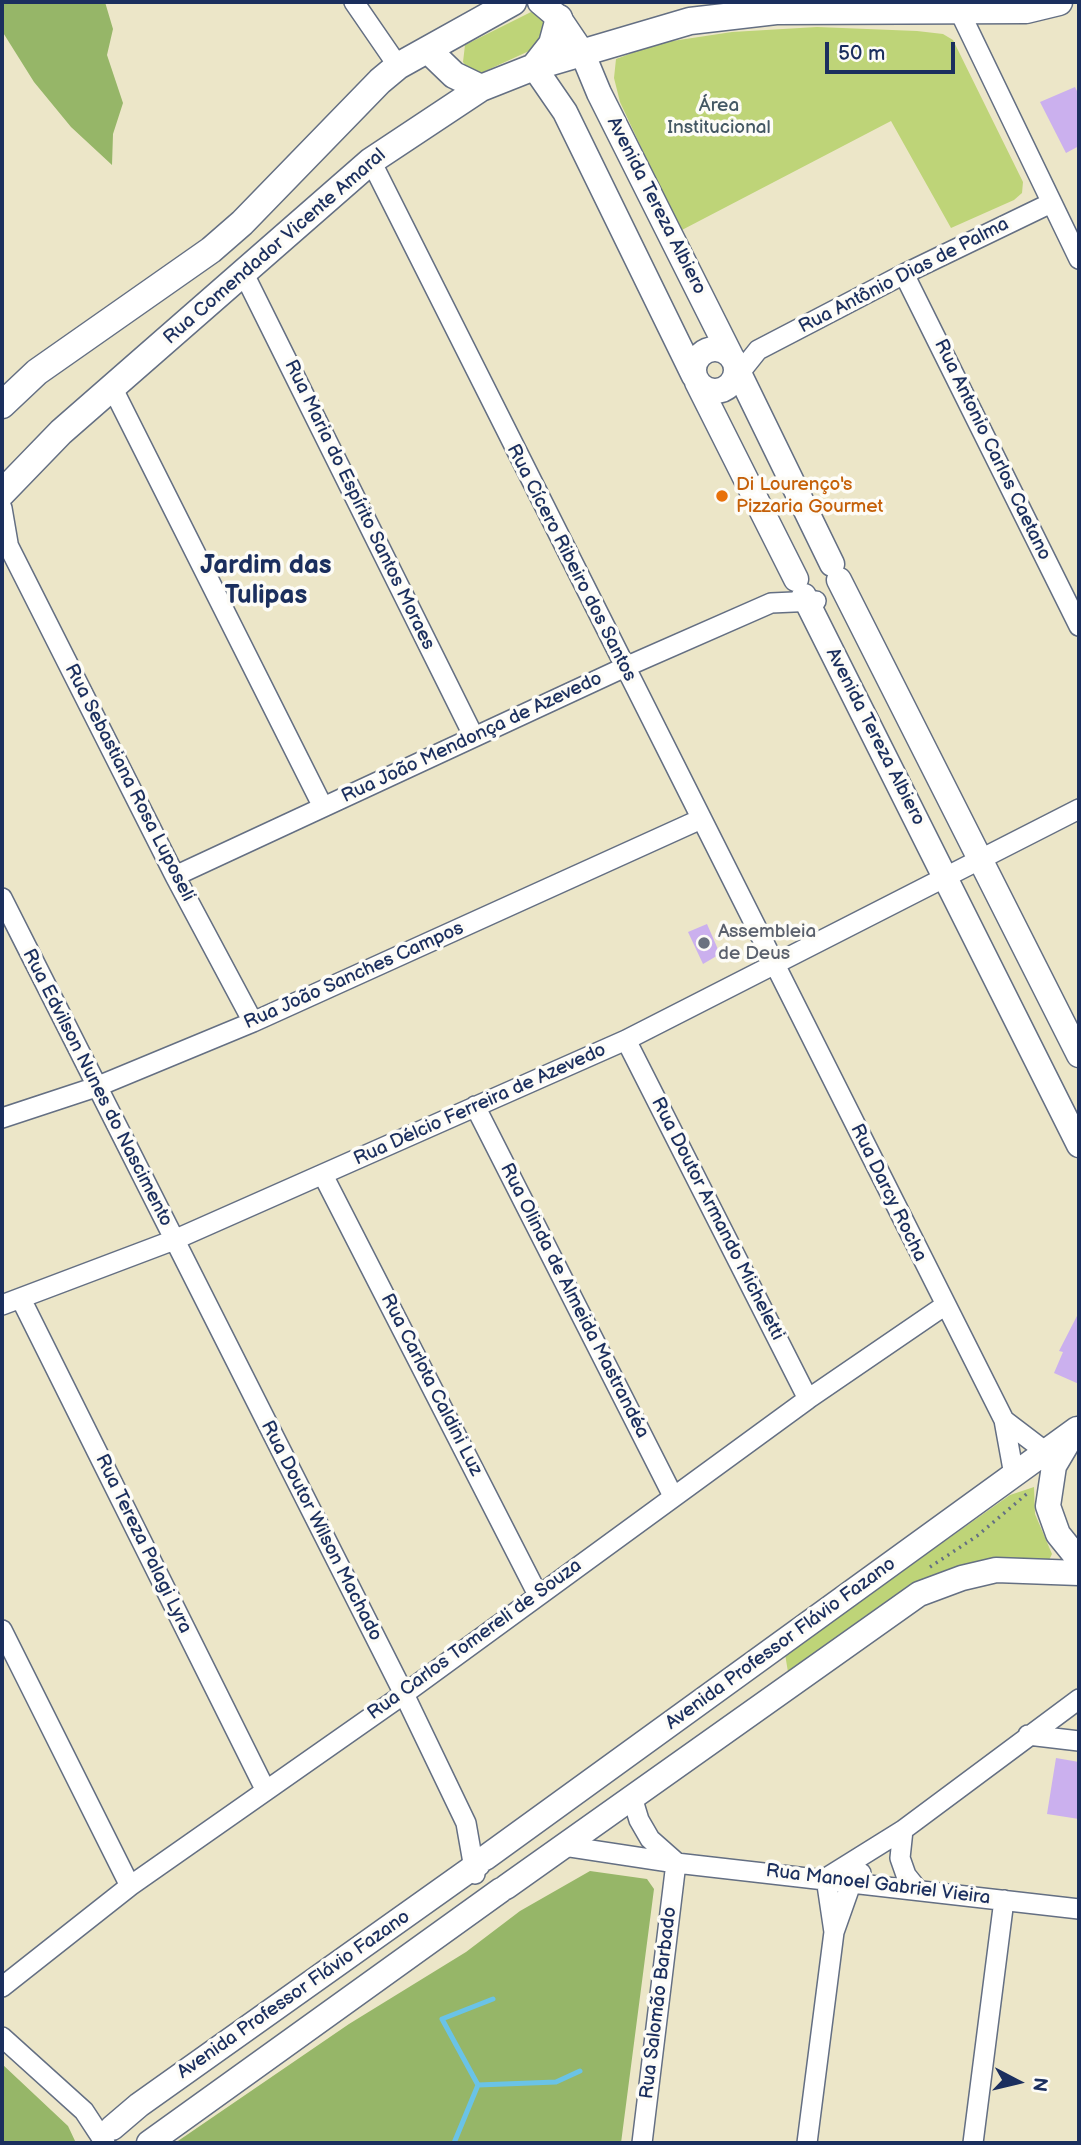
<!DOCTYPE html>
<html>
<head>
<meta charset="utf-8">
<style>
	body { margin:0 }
	#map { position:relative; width:1081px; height:2145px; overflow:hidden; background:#ece6c8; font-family:"Balsamiq Sans",sans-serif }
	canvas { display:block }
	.frame { position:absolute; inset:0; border:4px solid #1b2f5e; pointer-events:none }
	.north { position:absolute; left:983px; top:2047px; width:70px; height:70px; -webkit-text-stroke:5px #fdfcf7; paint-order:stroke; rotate:97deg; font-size:19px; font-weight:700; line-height:28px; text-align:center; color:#1b2f5e }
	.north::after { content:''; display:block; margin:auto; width:24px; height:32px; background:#1b2f5e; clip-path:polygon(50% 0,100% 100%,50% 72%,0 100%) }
	.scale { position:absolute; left:825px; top:42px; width:130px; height:32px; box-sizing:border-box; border:4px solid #1b2f5e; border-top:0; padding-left:9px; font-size:21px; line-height:24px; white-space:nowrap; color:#1b2f5e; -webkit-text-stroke:5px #fdfcf7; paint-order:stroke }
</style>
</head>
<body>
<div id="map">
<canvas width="1081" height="2145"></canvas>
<div class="frame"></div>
<div class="north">N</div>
<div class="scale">50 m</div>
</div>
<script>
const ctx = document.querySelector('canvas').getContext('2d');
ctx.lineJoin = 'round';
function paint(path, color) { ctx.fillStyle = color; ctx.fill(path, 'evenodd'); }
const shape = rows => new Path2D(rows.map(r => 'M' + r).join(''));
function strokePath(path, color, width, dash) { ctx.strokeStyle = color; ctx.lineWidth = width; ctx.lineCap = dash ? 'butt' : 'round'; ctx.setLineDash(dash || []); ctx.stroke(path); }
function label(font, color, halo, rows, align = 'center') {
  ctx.font = font + ' "Balsamiq Sans",sans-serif'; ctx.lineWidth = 7; ctx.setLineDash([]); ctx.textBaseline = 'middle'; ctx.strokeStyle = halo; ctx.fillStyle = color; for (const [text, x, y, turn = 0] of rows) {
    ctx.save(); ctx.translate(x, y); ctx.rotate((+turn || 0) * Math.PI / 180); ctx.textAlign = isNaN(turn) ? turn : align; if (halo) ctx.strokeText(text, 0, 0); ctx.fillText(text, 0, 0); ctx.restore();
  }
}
paint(shape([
	[531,12,547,19,540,46,481,73,469,70,463,62,465,45],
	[817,27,917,31,943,34,953,40,1023,182,1022,193,1014,200,951,228,891,121,680,231,620,102,614,78,616,59,659,43,732,32],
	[1034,1487,1035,1514,1052,1554,1049,1560,972,1564,914,1582,788,1672,785,1654,1010,1495]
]), '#bed478');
paint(shape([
	[2,2,105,2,113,29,107,55,123,103,113,134,112,165,71,127,34,82,2,31],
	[590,1871,647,1879,654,1889,621,2143,175,2143,349,2024,466,1952,520,1911],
	[2,2064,68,2126,76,2143,2,2143]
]), '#96b668');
strokePath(shape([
	[478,2085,442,2019,493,1999],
	[454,2143,478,2085,556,2082,580,2071]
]), '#6ac3e7', 5);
paint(shape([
	[1075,87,1079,95,1079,146,1066,153,1040,102],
	[707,924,720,954,703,964,688,932],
	[1079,1312,1079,1384,1054,1373,1063,1352,1059,1351],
	[1056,1758,1079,1762,1079,1819,1047,1814]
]), '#cbb0ee');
const minor = shape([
	[354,2,398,66],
	[955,2,1079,259],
	[371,161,1004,1420,1014,1475],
	[244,274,474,737],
	[904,274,1079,626],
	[734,380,758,350,904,274,1051,203],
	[112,387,323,807],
	[2,508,8,543],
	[2,533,175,876,253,1022],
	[175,876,623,668,771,603,816,601],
	[2,898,404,1694,466,1823,475,1874],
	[626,1040,808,1399],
	[475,1106,673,1496],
	[2,1118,96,1087,253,1022,701,819],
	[323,1175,538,1595],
	[21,1299,265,1789],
	[2,1305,174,1240,626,1040,1079,809],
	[1004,1420,1046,1452],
	[2,1630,130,1886],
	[1028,1735,1079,1741],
	[632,1797,639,1820,650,1839,676,1862],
	[903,1830,900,1858,906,1875,918,1890],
	[564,1846,676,1863,1079,1909],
	[834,1932,826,1878,903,1830,1079,1699],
	[2,1987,130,1886,404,1694,808,1399,944,1306],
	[2,2037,84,2111,105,2143],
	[642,2143,676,1863],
	[807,2143,834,1932,852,1881,861,1873],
	[973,2143,1004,1900]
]);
const tertiary = shape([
	[540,2,559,18,582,52,599,93,731,356],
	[534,67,565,112,694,376],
	'694 370a21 21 0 1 1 42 0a21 21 0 1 1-42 0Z',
	[736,367,832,564],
	[697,382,796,579],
	[839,580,1079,1055],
	[804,596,1079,1145],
	[1070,1439,1054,1466,1048,1506,1058,1534,1079,1560],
	[485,1858,1077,1429],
	[506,1887,919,1594,962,1578,996,1570,1079,1573],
	[112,2128,139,2105,478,1864],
	[149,2143,501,1890]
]);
const secondary = shape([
	[428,50,454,75,481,88],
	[534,67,552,44,559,18],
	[2,405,37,372,211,250,242,223,380,81,398,66,513,2],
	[2,493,61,432,371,161,481,88,534,67,690,21,776,11,1026,10,1059,2]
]);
strokePath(minor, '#646f83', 22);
strokePath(tertiary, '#646f83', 27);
strokePath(secondary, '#646f83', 29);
strokePath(shape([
	[930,1567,977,1536,1029,1492]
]), '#646f83', 3.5, [2, 5]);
strokePath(minor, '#fff', 19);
strokePath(tertiary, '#fff', 24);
strokePath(secondary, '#fff', 26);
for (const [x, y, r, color] of [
	[722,496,7,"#e8710a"],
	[704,943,7,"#6b7280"]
]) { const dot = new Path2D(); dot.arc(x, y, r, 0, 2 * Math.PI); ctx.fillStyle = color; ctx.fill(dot); strokePath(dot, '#fdfcf7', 2.5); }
label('19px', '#445864', '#fdfcf7', [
	["Área",719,106],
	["Institucional",719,128]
]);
label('19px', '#1b2f5e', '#fdfcf7', [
	["Avenida Tereza Albiero",656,206,63],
	["Rua Comendador Vicente Amaral",275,247,-41],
	["Rua Antônio Dias de Palma",904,276,-27],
	["Rua Antonio Carlos Caetano",992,450,64],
	["Rua Maria do Espírito Santos Moraes",359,505,64],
	["Rua Cícero Ribeiro dos Santos",571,563,63],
	["Avenida Tereza Albiero",875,737,63],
	["Rua João Mendonça de Azevedo",472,738,-25],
	["Rua Sebastiana Rosa Luposeli",129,783,63],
	["Rua João Sanches Campos",354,976,-24],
	["Rua Edvilson Nunes do Nascimento",97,1088,63],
	["Rua Délcio Ferreira de Azevedo",480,1105,-24],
	["Rua Darcy Rocha",888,1193,64],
	["Rua Doutor Armando Micheletti",717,1219,63],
	["Rua Olinda de Almeida Mastrandéa",574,1301,63],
	["Rua Carlota Caldini Luz",431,1385,63],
	["Rua Doutor Wilson Machado",321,1531,63],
	["Rua Tereza Palagi Lyra",143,1544,64],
	["Rua Carlos Tomereli de Souza",475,1640,-36],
	["Avenida Professor Flávio Fazano",781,1644,-36],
	["Rua Manoel Gabriel Vieira",878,1885,7],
	["Avenida Professor Flávio Fazano",294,1995,-35],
	["Rua Salomão Barbado",659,2003,-83]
]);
label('19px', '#c56008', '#fdfcf7', [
	["Di Lourenço's",736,485],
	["Pizzaria Gourmet",736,507]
], 'left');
label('19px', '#5b616d', '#fdfcf7', [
	["Assembleia",718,932],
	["de Deus",718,954]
], 'left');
label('bold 26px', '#1b2f5e', '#fdfcf7', [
	["Jardim das",266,566],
	["Tulipas",266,596]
]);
</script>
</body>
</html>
